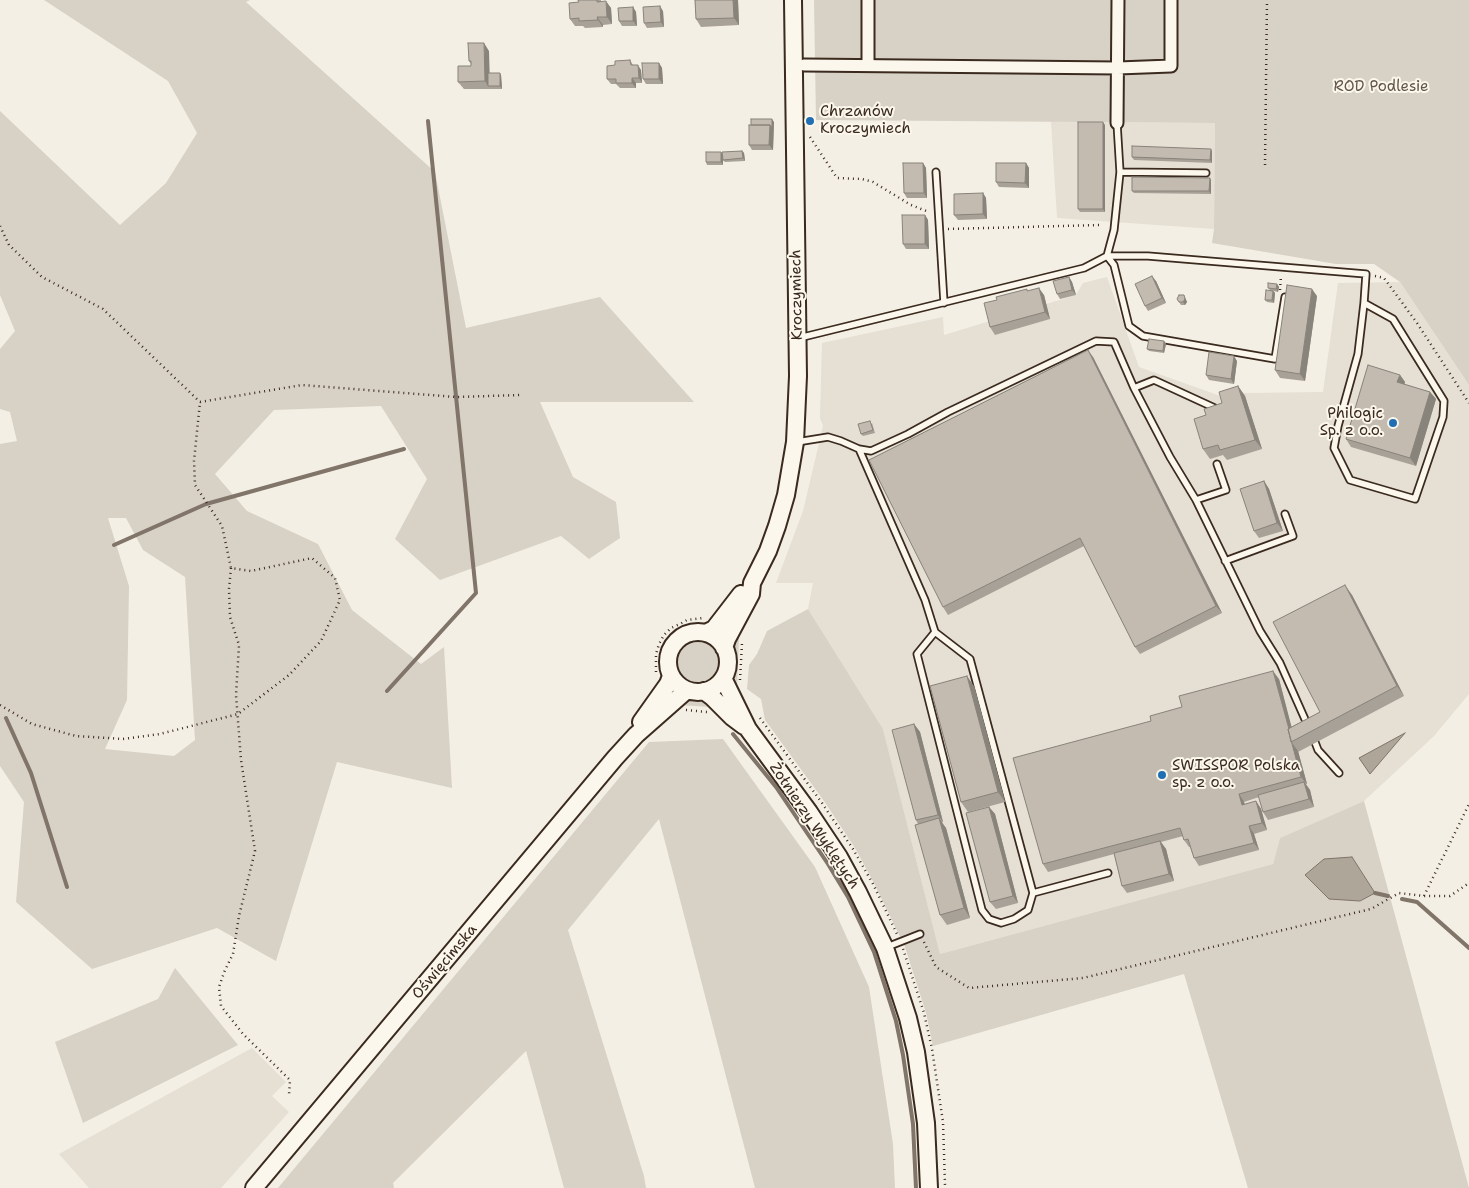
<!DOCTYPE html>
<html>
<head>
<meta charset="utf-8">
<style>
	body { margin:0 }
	canvas { display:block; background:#f3efe4 }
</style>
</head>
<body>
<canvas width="1469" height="1188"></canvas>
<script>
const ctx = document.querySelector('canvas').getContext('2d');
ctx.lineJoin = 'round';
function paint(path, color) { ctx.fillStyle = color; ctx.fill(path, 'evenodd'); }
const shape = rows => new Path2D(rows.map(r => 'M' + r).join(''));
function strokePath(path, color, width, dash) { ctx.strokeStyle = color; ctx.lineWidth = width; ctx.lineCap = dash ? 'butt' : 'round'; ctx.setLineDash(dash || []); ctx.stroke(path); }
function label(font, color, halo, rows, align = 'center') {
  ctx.font = font + ' "Shantell Sans",sans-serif'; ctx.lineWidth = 4; ctx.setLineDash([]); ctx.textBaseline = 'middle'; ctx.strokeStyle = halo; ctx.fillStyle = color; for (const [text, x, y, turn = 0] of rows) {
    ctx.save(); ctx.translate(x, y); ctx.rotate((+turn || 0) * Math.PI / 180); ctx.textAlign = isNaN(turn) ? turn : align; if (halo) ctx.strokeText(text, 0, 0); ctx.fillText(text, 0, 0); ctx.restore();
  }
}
paint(shape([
	[1051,122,1215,123,1214,229,1057,218],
	[1107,277,1139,367,1229,399,1244,393,1323,392,1338,283,1400,282,1469,385,1469,694,1434,736,1364,801,1280,838,1273,864,940,954,883,729,808,609,813,583,776,583,803,511,823,426,820,418,822,343,943,317,944,335,1076,295,1083,283],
	[252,1048,286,1082,272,1096,289,1112,221,1188,89,1188,59,1154]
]), '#e5dfd4');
paint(shape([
	[44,0,250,0,246,2,435,172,466,328,600,297,694,402,540,402,573,477,616,502,620,538,589,559,561,536,440,580,395,539,427,479,381,406,274,410,215,474,247,511,318,544,352,610,421,664,444,647,452,788,337,762,276,961,217,928,92,969,16,902,24,802,0,766,0,444,17,441,10,412,0,409,0,349,15,331,0,295,0,111,120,225,166,183,197,133,168,81],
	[108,518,126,518,143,550,185,577,195,740,174,756,105,749,127,700,129,586],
	[814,0,1469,0,1469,385,1400,282,1374,264,1336,264,1212,243,1214,229,1215,123,816,120],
	[808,609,883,729,940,954,1273,864,1280,838,1364,801,1469,1188,1248,1188,1184,974,933,1046,926,1013,905,947,874,883,855,848,824,801,765,720,761,699,747,689,749,665,757,654,767,631],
	[714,618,717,619,703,626,694,626,684,629,674,636,664,652,664,675,660,686,657,685,660,679,660,656,668,637,682,626,690,623,708,622],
	[737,632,739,637,737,689,730,678,733,665,732,649],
	'677 661a21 21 0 1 1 42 0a21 21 0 1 1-42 0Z',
	[688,696,699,696,712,707,678,705],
	[723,739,815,867,869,987,893,1144,895,1188,755,1188,659,819,568,930,644,1176,646,1188,564,1188,526,1051,393,1183,394,1188,278,1188,649,742],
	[175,968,238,1045,83,1123,55,1042,158,999]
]), '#d8d1c6');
const water = shape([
	[1405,733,1370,774,1359,758,1405,733],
	[1352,857,1375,893,1360,901,1329,899,1305,875,1324,859,1352,857]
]);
paint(water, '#afa69a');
strokePath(water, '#817468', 1);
strokePath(shape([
	[114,545,206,504,404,449],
	[387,691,476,593,428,121],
	[6,718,31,773,67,887],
	[733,734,776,787,828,864,848,897,874,952,896,1021,903,1055,913,1124,916,1188],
	[1375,893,1388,896],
	[1402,899,1417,902,1469,948]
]), '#817468', 4);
const lane = shape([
	[936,172,944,303],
	[1120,172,1206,173],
	[1107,256,1114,265,1129,326,1143,336,1275,359,1285,297],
	[1107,256,1114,230,1120,172,1117,123],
	[799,338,1084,268,1107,256,1148,256,1366,274,1364,303,1358,354,1338,426,1334,448,1350,480,1415,499,1443,417,1444,401,1393,319,1364,303],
	[1134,388,1154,380,1217,409],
	[797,442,828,437,841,441,859,449,871,451,908,434,948,412,1096,341,1114,342,1134,388,1170,457,1196,500,1260,631,1280,663,1308,726],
	[859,449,925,600,935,632,970,659,1033,893,1108,873],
	[1196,500,1226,490,1217,464],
	[1225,561,1293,536,1285,514],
	[935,632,917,654,982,910,989,919,1001,923,1014,919,1028,910,1033,893],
	[1313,737,1318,750,1339,773],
	[887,947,920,934]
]);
const street = shape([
	[868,0,868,65],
	[804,65,1118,68,1171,66,1171,0],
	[1117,123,1118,0]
]);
const secondary = shape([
	'668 662a30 30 0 1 1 60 0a30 30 0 1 1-60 0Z',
	[706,633,714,629,741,594],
	[724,648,727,639,751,594,752,583,768,551,777,526,786,495,795,442,798,376,793,0],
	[723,678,748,729,809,812,839,857,858,892,885,948,908,1018,916,1052,926,1123,929,1188],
	[704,691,712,697,732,717,744,726],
	[641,722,668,684,671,676],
	[254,1188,615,758,636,735,687,690]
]);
strokePath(lane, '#3b2a1e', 9);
strokePath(street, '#3b2a1e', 15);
strokePath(secondary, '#3b2a1e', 20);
strokePath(shape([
	[810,137,837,178,862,179,873,182,911,205,929,212],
	[1265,165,1267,0],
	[0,226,9,245,42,277,103,309,200,402],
	[948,229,1099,225],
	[1375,276,1384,278,1417,323,1469,403],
	[1280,290,1281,276],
	[200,402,302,385,456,397,521,395],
	[231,568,229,589,230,617,239,645,236,695,241,760,255,851,239,916,233,954,225,970,219,987,221,1006,243,1034,290,1080,289,1095],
	[656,672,656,654,659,644,664,635,671,628,680,624,687,620,703,618],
	[740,680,742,643],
	[0,705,32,724,76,736,123,739,160,734,238,714,289,675,321,641,340,600,335,578,312,558,251,571,231,568,222,526,195,485,194,461,200,402],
	[686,710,707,712],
	[760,718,822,803,853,849,873,884,897,934],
	[1424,896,1469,804],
	[924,942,936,967,969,988,1083,978,1371,909,1399,893,1424,896,1450,896,1469,883],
	[903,949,924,1013,932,1049,943,1122,945,1185]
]), '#3b2a1e', 2.5, [1, 4]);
strokePath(lane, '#fbf7ec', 5.5);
strokePath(street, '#fbf7ec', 11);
strokePath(secondary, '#fbf7ec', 16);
paint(shape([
	[578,0,601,0,601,1,611,8,612,24,603,25,603,27,585,28,583,26,575,26,570,19,579,2],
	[695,0,738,0,739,25,701,27,696,19],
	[633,7,636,12,637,26,622,26,619,21],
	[663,11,664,27,647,28,644,23],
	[489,51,489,73,501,75,502,89,464,89,458,82,471,66,471,64,469,61],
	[630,60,633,65,641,70,642,83,636,83,636,88,620,88,616,84,611,84,607,79,615,65],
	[659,63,662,68,663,84,646,84,643,79],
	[774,122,773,150,752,150,749,145],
	[1105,125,1105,212,1080,212,1078,209],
	[742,151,744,153,745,161,725,162,723,160,723,165,707,165,706,162,722,153],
	[1212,151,1212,163,1134,160,1132,157],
	[923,163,926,168,927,198,907,198,904,193],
	[1026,163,1029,168,1029,188,999,187,996,182],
	[1210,178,1211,181,1211,194,1134,193,1132,191],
	[983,193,986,198,987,219,958,220,954,215],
	[925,215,928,220,929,249,906,249,903,244],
	[1069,277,1072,282,1076,295,1060,299,1057,294],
	[1156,281,1166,303,1148,311,1145,306],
	[1277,284,1279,287,1278,292,1273,291,1275,293,1274,303,1267,302,1265,300,1270,290,1268,288],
	[1028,291,1044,295,1050,319,995,335,990,327,997,300],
	[1317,296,1305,381,1280,378,1275,370],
	[1185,298,1187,302,1185,305,1181,305,1177,299],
	[1164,341,1166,344,1164,353,1149,351,1147,349],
	[1093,357,1222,613,1140,654,1135,647,1084,546,948,615,943,607],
	[1237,361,1234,384,1209,380,1206,375],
	[1400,375,1405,382,1404,384,1430,392,1436,399,1416,466,1351,447,1346,439],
	[1238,386,1245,396,1262,449,1227,460,1223,455,1210,459,1203,449,1206,415,1222,403],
	[872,423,875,433,863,436,861,434],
	[1264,481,1269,489,1283,531,1259,538,1254,531],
	[1352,595,1404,696,1298,752,1298,751,1307,784,1306,784,1310,790,1314,807,1268,820,1263,812,1259,797,1244,802,1245,805,1256,801,1261,809,1267,830,1254,834,1259,850,1199,866,1194,858,1190,847,1189,847,1184,840,1183,836,1161,842,1166,849,1174,881,1127,893,1122,886,1114,854,1048,872,1043,864,1151,721,1279,679,1291,727,1320,712],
	[974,686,1005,802,968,812,961,802],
	[914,724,920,732,943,822,941,823,946,828,970,918,947,925,940,915,918,824,916,820],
	[989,807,995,814,1018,903,996,909,990,902]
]), '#a8a197');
paint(shape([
	[733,0,738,0,739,25,734,18],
	[606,1,611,8,612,24,607,17],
	[660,6,663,11,664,27,661,22],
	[633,7,636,12,637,26,633,21],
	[597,17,603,25,603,27,598,20],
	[484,43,489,51,490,86,488,86,485,81],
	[659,63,662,68,663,84,659,79],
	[638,65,641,70,642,83,639,78],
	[500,73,501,75,502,89,500,86],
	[632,78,636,83,636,88,632,83],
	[772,119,774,122,773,150,769,145,770,125],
	[1103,122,1105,125,1105,212,1103,209],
	[1211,149,1212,151,1212,163,1210,160],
	[742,151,744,153,745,161,743,158],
	[721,152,723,154,723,165,721,162],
	[923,163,926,168,927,198,924,193],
	[1026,163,1029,168,1029,188,1025,183],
	[1210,178,1211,181,1211,194,1209,191],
	[983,193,986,198,987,219,983,214],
	[925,215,928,220,929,249,925,244],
	[1152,276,1156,281,1166,303,1162,298],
	[1069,277,1072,282,1076,295,1072,290],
	[1277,284,1279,287,1278,292,1276,289],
	[1039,288,1044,295,1050,319,1045,312],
	[1312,289,1317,296,1305,381,1300,374],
	[1273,291,1275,293,1274,303,1272,300],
	[1184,295,1187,302,1185,305,1183,302],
	[1164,341,1166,344,1164,353,1163,351],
	[1088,350,1093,357,1222,613,1216,606],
	[1234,356,1237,361,1234,384,1231,379],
	[1400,375,1405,382,1403,390,1397,382],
	[1238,386,1245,396,1262,449,1255,440],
	[1430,392,1436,399,1416,466,1410,458],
	[1264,481,1269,489,1283,531,1277,523],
	[1345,585,1352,595,1404,696,1397,686],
	[1273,671,1279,679,1295,740,1292,741],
	[967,676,974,686,1005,802,998,792],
	[914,724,920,732,943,822,938,815],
	[1292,743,1298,751,1307,784,1301,777],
	[1304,782,1310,790,1314,807,1309,799],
	[1239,794,1244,802,1247,813,1242,805],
	[1256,801,1261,809,1267,830,1262,823],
	[989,807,995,814,1018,903,1013,896],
	[939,818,946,828,970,918,964,908],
	[1249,826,1254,834,1259,850,1254,843],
	[1160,841,1166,849,1174,881,1169,874]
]), '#88837b');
const building = shape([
	[578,0,597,0,597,2,606,1,607,17,597,17,598,20,579,21,579,18,570,19,569,3,579,2,578,0],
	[695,0,733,0,734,18,696,19,695,0],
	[660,6,661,22,644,23,643,7,660,6],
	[633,7,633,21,619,21,618,8,633,7],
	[468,43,484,43,485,81,458,82,458,66,471,66,471,61,469,61,468,43],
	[630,60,631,65,638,65,639,78,632,78,632,83,616,83,616,79,607,79,607,66,615,65,615,61,630,60],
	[642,63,659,63,659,79,643,79,642,63],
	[488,73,500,73,500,86,488,86,488,73],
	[751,119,772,119,772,127,770,125,751,125,751,119],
	[1078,122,1103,122,1103,209,1078,209,1078,122],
	[749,125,770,125,769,145,749,145,749,125],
	[1132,146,1211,149,1210,160,1132,157,1132,146],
	[742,151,743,158,723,160,722,152,742,151],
	[706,152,721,152,721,162,706,162,706,152],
	[903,163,923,163,924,193,904,193,903,163],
	[996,163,1026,163,1025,183,996,182,996,163],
	[1132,177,1210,178,1209,191,1132,191,1132,177],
	[983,193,983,214,954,215,954,194,983,193],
	[902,215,925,215,925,244,903,244,902,215],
	[1152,276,1162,298,1145,306,1135,284,1152,276],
	[1069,277,1072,290,1057,294,1053,281,1069,277],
	[1268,283,1277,284,1276,289,1268,288,1268,283],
	[1287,285,1312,289,1300,374,1275,370,1287,285],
	[1039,288,1045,312,990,327,984,303,997,300,996,297,1027,289,1027,291,1039,288],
	[1266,290,1273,291,1272,300,1265,300,1266,290],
	[1179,295,1184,295,1185,299,1183,302,1179,302,1177,299,1179,295],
	[1149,339,1164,341,1163,351,1147,349,1149,339],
	[1088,350,1216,606,1135,647,1080,538,943,607,869,460,1088,350],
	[1209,352,1234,356,1231,379,1206,375,1209,352],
	[1368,365,1400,375,1397,382,1430,392,1410,458,1346,439,1368,365],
	[1238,386,1255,440,1220,450,1218,445,1203,449,1194,419,1206,415,1204,409,1222,403,1219,392,1238,386],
	[870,421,873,430,861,434,858,424,870,421],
	[1264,481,1277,523,1254,531,1240,489,1264,481],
	[1345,585,1397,686,1291,742,1288,729,1320,712,1273,622,1345,585],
	[1273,671,1289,729,1288,729,1301,777,1239,794,1242,805,1256,801,1262,823,1249,826,1254,843,1194,858,1188,839,1184,840,1180,828,1043,864,1013,758,1151,721,1150,716,1182,707,1179,696,1273,671],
	[967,676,998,792,961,802,930,686,967,676],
	[914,724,938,815,916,820,892,730,914,724],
	[1304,782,1309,799,1263,812,1258,795,1304,782],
	[989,807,1013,896,990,902,966,813,989,807],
	[939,818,964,908,940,915,915,825,939,818],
	[1160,841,1169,874,1122,886,1114,853,1160,841]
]);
paint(building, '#c3bbb0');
strokePath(building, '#88837b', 1);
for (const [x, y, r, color] of [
	[810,121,5,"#1f6fb2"],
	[1393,423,5,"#1f6fb2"],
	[1162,775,5,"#1f6fb2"]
]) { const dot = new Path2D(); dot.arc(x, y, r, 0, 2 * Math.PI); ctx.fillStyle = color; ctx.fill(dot); strokePath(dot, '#fbf7ec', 2); }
label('15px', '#625448', '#fbf7ec', [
	["ROD Podlesie",1381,87]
]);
label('15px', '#3b2a1e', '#fbf7ec', [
	["Chrzanów",820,112],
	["Kroczymiech",820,129],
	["Philogic",1383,414,"right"],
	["Sp. z o.o.",1383,431,"right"],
	["SWISSPOR Polska",1172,766],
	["sp. z o.o.",1172,783]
], 'left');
label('15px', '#3b2a1e', '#fbf7ec', [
	["Kroczymiech",797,295,-91],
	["Żołnierzy Wyklętych",814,826,56],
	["Oświęcimska",445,962,-50]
]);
</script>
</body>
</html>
